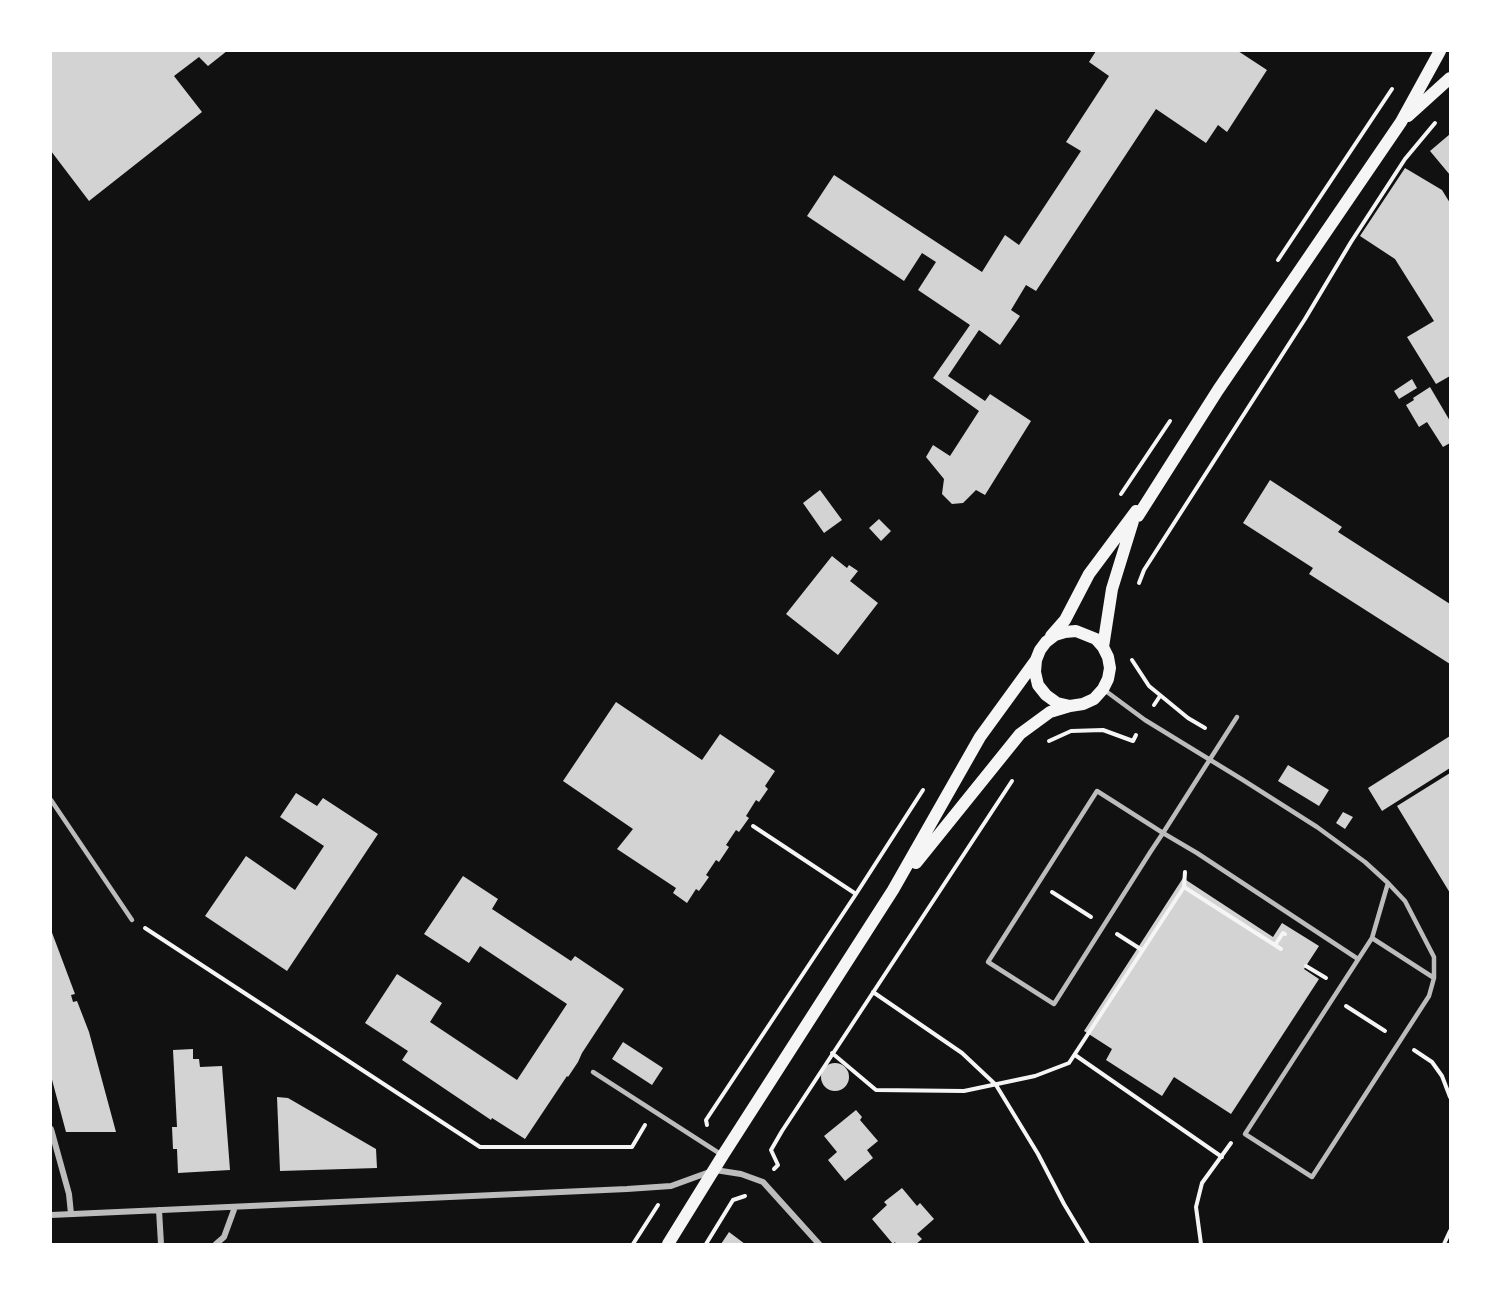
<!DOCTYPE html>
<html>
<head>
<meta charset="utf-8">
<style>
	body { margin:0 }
	#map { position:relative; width:1501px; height:1295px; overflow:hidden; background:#111; font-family:"Source Sans 3",sans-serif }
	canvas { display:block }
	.frame { position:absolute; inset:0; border:52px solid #fff; pointer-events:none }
</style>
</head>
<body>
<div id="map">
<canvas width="1501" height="1295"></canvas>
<div class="frame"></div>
</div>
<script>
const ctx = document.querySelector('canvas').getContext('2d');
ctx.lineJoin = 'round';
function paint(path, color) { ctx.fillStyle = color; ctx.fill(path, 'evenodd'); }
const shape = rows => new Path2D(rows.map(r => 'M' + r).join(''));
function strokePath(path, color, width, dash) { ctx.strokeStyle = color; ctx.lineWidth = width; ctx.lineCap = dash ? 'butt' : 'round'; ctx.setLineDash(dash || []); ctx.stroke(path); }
paint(shape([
	[51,51,227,51,208,66,199,57,174,76,202,112,89,201,51,151],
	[1096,51,1238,51,1267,70,1227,132,1218,125,1206,143,1156,109,1036,291,1026,285,1011,310,1020,316,1000,345,979,330,948,376,985,401,990,394,1031,421,985,495,976,490,963,503,952,504,942,494,944,479,926,457,933,445,950,456,979,411,933,378,970,325,918,290,936,262,922,253,904,281,807,216,834,175,982,272,1005,235,1019,245,1081,151,1066,142,1109,76,1089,62],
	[1450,134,1450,175,1430,151],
	[1405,168,1442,190,1450,203,1450,376,1436,384,1407,337,1434,321,1395,259,1360,236],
	[1412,379,1417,388,1399,399,1394,391],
	[1430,387,1450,421,1450,443,1443,447,1427,422,1419,427,1406,405,1414,400,1413,398],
	[1270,480,1342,527,1338,532,1450,604,1450,664,1309,574,1313,568,1243,523],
	[820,490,842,520,824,533,803,503],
	[879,519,891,531,881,541,869,528],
	[832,556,847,568,849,565,858,571,850,581,878,603,838,655,786,614],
	[616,702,702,760,720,734,775,771,765,786,768,789,759,802,756,800,746,816,749,818,739,832,736,830,726,845,729,847,719,862,716,860,706,875,709,877,699,891,696,889,687,903,673,893,676,888,617,849,633,829,563,781],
	[1450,736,1450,768,1382,811,1368,788],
	[1288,765,1329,790,1319,806,1278,781],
	[1450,773,1450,893,1397,806],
	[296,793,317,806,323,798,378,834,287,971,205,916,246,856,295,890,324,846,280,817],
	[1343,812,1353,817,1345,829,1336,823],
	[463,876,498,899,492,909,571,961,575,956,624,989,582,1053,578,1062,568,1077,567,1076,525,1139,492,1118,491,1120,402,1060,408,1051,365,1023,397,974,442,1003,430,1022,517,1080,567,1004,480,946,469,963,424,934],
	[1183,878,1273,937,1282,923,1319,946,1304,969,1319,979,1231,1114,1174,1077,1162,1096,1106,1060,1112,1049,1084,1031],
	[51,930,75,994,71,995,73,1002,77,1001,89,1032,116,1132,66,1132,51,1076],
	[623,1042,663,1068,652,1085,612,1059],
	[193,1049,193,1059,199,1059,200,1067,222,1066,230,1170,178,1173,177,1149,173,1149,172,1127,177,1127,173,1050],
	'821 1077a14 14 0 1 1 28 0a14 14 0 1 1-28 0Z',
	[277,1097,288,1098,376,1149,377,1168,280,1171],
	[856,1110,862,1117,860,1120,878,1141,867,1150,873,1158,845,1181,828,1160,837,1152,824,1136],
	[902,1188,917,1206,920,1203,934,1219,917,1234,922,1239,916,1244,896,1244,895,1242,893,1244,872,1219,887,1205,884,1202],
	[729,1232,745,1244,721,1244]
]), '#d3d3d3');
strokePath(shape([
	[1278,260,1392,89],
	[1121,494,1170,421],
	[1139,583,1144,570,1305,319,1351,242,1405,159,1435,123],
	[1132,660,1149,686,1188,718,1205,728],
	[1154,705,1160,696],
	[1049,741,1071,731,1103,730,1133,741,1136,735],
	[753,826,856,894],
	[1184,887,1281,949],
	[1052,892,1091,917],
	[145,928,480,1147,632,1147,645,1125],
	[1117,934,1142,950],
	[1275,945,1283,933,1285,934],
	[1306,966,1326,978],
	[873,992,962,1053,996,1085,1038,1154,1064,1204,1088,1244],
	[1346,1006,1385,1031],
	[1414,1050,1432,1062,1442,1076,1450,1097],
	[832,1053,876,1090,964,1091,1035,1076,1069,1063,1184,887,1185,872],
	[1075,1055,1222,1157],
	[707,1125,706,1120,856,894,923,790],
	[774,1169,778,1165,771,1150,782,1131,1012,781],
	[633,1244,658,1205],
	[706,1244,733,1200,745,1196],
	[1201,1244,1196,1207,1202,1183,1231,1143],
	[1444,1244,1450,1231]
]), '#f5f5f5', 4);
strokePath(shape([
	[1103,689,1145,720,1243,780,1317,827,1365,862,1388,883,1405,901,1434,957,1434,978,1429,996,1312,1177,1245,1134,1372,938,1388,883],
	[1237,717,1198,778,1163,833,1151,851,1054,1004,988,962,1097,791,1163,833,1197,853,1358,959],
	[51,800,132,920],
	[1372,938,1434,978],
	[593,1072,722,1155]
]), '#bcbcbc', 4.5);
strokePath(shape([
	[51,1129,69,1194,71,1214],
	[159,1210,161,1244],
	[51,1215,627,1189,671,1186,715,1170,741,1174,763,1182,819,1244],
	[216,1244,224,1237,235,1207]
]), '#bcbcbc', 6);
strokePath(shape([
	[1408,116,1450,78],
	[1136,511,1138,516,1218,390,1401,122,1440,51],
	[1051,636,1065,620,1089,574,1136,511],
	[1103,647,1112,589,1133,521],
	[916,863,1020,734,1050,712,1070,706,1083,704,1094,699,1103,689,1108,679,1110,668,1108,657,1103,647,1096,639,1076,631,1065,632,1055,635,1046,642,1040,650,1036,660,1035,672,1038,685,1046,695,1057,703,1070,706],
	[668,1244,723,1155,893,890,980,737,1036,660]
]), '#f5f5f5', 12);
</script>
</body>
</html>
